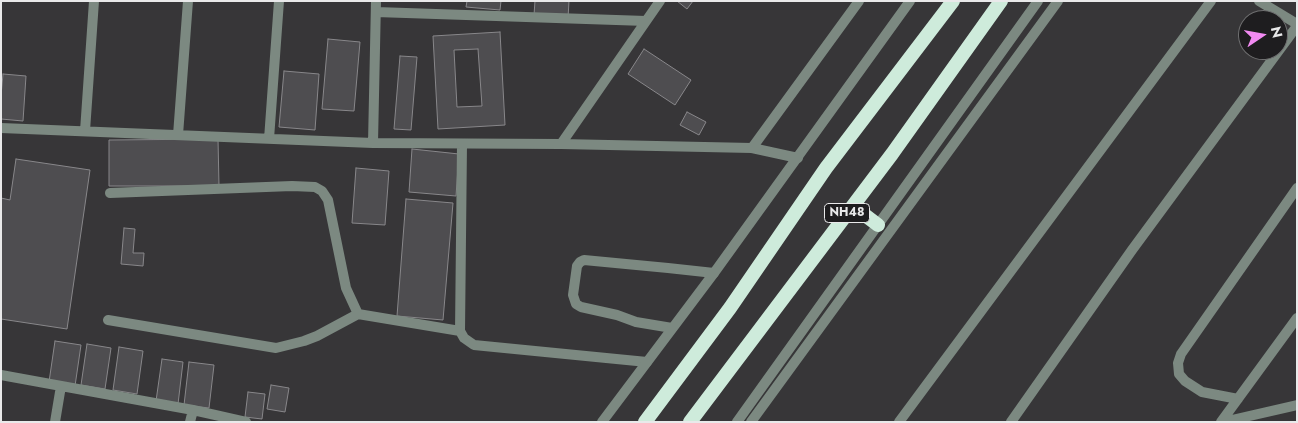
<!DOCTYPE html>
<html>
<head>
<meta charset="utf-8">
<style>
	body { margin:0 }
	#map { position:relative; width:1298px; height:423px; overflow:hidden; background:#373638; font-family:Jost,sans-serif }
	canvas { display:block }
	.frame { position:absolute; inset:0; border:2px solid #e9e9ea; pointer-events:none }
	.north { position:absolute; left:1238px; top:10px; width:50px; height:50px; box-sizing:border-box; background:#1e1d1f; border:1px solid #6f6f70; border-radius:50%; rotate:78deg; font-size:14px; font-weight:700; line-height:20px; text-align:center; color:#e9e9ea }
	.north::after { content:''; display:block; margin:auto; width:18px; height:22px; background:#f28af2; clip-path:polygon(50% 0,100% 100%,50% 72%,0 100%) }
</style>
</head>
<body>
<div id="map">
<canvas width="1298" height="423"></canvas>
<div class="frame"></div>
<div class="north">N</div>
</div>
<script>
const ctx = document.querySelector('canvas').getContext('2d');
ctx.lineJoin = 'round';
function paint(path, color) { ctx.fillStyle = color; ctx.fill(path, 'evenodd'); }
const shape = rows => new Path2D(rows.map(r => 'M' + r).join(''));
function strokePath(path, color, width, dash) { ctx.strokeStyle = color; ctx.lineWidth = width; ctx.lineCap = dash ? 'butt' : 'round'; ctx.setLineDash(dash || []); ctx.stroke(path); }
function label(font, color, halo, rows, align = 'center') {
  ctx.font = font + ' Jost,sans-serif'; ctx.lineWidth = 4; ctx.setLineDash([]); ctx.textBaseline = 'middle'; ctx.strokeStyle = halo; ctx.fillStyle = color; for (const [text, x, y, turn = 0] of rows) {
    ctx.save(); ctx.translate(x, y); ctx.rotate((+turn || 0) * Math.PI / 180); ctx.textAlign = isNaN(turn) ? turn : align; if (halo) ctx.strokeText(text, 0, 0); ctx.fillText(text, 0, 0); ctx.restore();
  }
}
const building = shape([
	[467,1,501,1,500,10,466,7,467,1],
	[535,1,569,1,568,18,534,15,535,1],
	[677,1,693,1,687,9,677,1],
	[500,32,505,125,438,129,433,36,500,32],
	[478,49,482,106,457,107,454,50,478,49],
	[328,39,360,42,354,111,322,109,328,39],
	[644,49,691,80,675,105,628,74,644,49],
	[400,56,417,57,411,130,394,129,400,56],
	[284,71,319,74,315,130,279,127,284,71],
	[3,74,26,76,23,121,1,119,1,96,3,74],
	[687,112,706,122,699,135,680,125,687,112],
	[218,139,219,186,109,186,109,140,218,139],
	[412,149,459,154,456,196,409,192,412,149],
	[16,159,90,170,67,329,1,319,1,198,10,200,16,159],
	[356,168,389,171,385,225,352,223,356,168],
	[406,199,453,203,443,320,397,316,406,199],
	[124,228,135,229,133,253,144,253,143,266,121,264,124,228],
	[55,341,81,345,75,386,49,382,55,341],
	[87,344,111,348,105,389,81,385,87,344],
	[119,347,143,351,137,394,113,390,119,347],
	[162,359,183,362,178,404,156,401,162,359],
	[189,362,214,365,209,408,184,405,189,362],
	[271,385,289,388,285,412,267,409,271,385],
	[248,392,265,394,262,419,245,417,248,392]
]);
paint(building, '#4e4d50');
strokePath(building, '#88878a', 1);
strokePath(shape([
	[672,328,636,322,617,315,581,307,576,304,573,295,577,266,580,262,584,260,668,268,714,273]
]), '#7c8981', 10);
strokePath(shape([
	[1259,1,1297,24],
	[376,12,646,21],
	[1,128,373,143,561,144,752,148,798,158],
	[85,131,94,1],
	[178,135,188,1],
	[269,139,279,1],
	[373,143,376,1],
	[462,144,460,331,464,338,474,345,647,362],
	[561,144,660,1],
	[752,148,859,1],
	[110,193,292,186,315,187,322,191,328,200,346,288,358,314,460,331],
	[108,320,276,348,304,341,317,336,358,314],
	[1,375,193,410,246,422],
	[1238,399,1202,392,1185,381,1179,374,1178,363,1181,354,1297,188],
	[55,422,61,386],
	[190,422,193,410],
	[751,422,1058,1],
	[899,422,1211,1],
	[1011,422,1132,250,1297,26],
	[1221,422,1297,318],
	[1223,422,1297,405]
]), '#7c8981', 10);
strokePath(shape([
	[602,422,714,273,910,1],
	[737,422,1038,1]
]), '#7c8981', 10);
strokePath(shape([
	[853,206,878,225],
	[645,422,730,308,826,168,953,1],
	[690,422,892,154,1001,1]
]), '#ceebdb', 14);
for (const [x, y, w] of [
	[847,213,45]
]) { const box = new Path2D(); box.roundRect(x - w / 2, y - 9.5, w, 19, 4); ctx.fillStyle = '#1e1d1f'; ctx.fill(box); strokePath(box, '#e9e9ea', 1); }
label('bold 12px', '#e9e9ea', null, [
	["NH48",847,213]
]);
</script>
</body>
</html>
